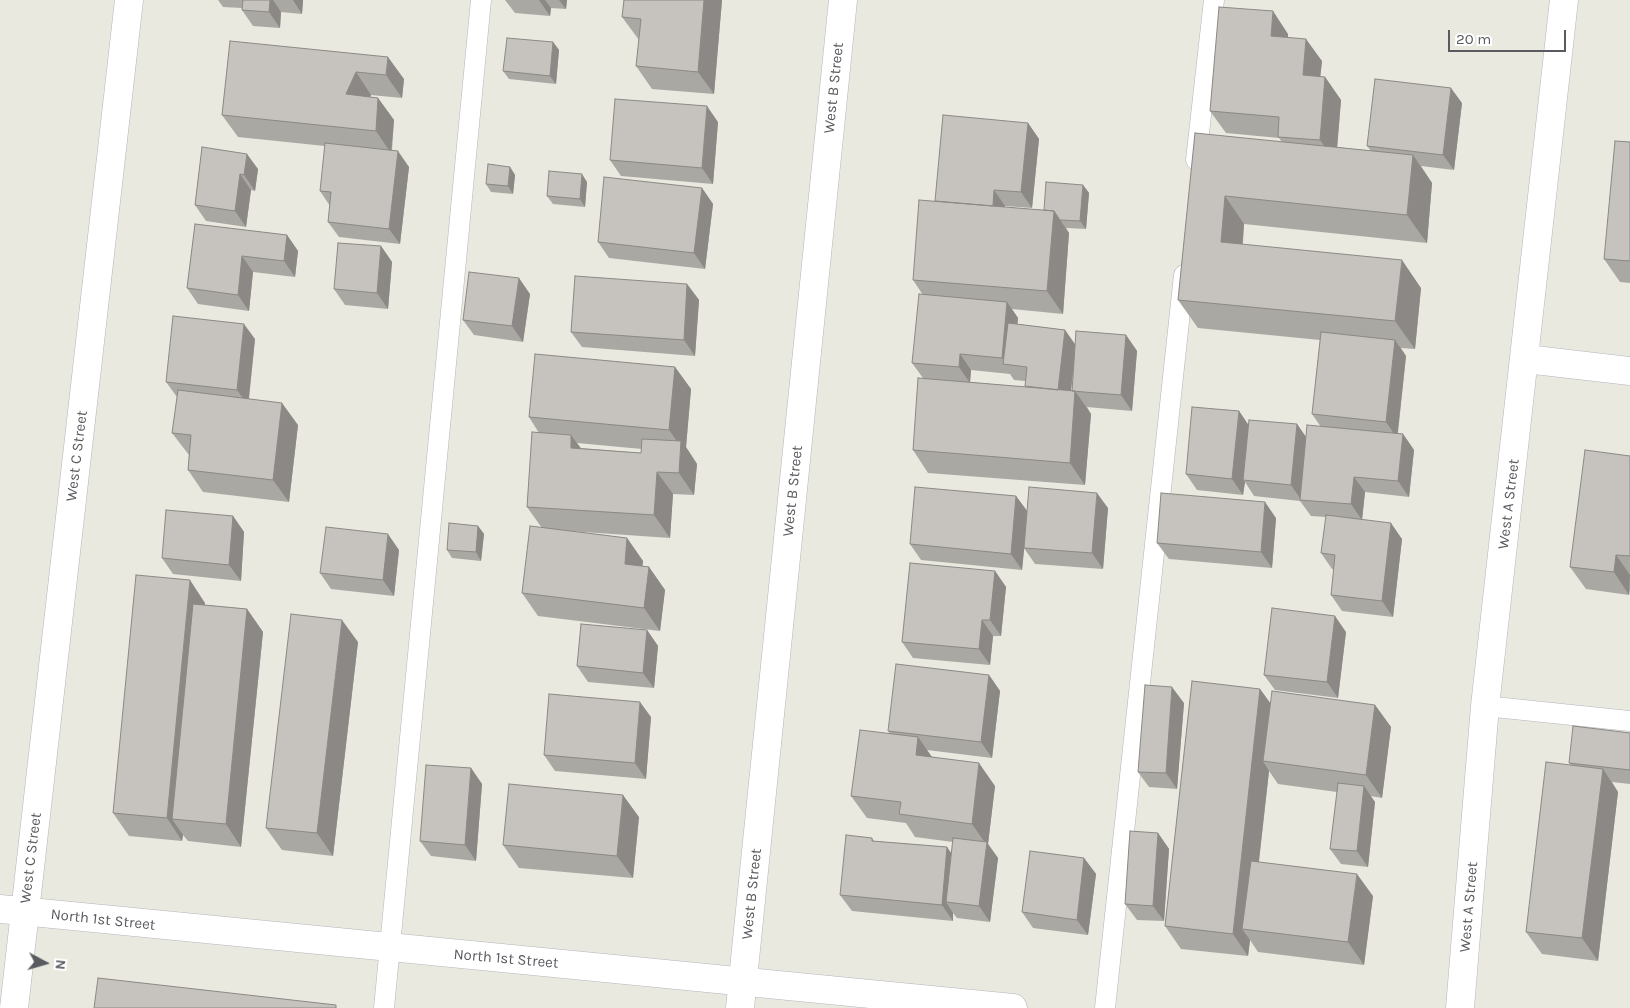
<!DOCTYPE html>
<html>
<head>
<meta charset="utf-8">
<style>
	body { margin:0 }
	#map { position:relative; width:1630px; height:1008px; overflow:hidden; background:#eae9e0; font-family:Karla,sans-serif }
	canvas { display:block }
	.north { position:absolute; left:20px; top:938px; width:50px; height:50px; -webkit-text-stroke:4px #fff; paint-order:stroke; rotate:96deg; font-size:14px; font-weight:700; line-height:20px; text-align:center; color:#595b60 }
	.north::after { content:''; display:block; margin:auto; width:18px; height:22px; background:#595b60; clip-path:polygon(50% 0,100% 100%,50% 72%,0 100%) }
	.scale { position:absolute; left:1448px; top:30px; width:118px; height:22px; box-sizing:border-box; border:2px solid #595b60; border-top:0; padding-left:6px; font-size:15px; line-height:18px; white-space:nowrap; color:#595b60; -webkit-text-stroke:4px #fff; paint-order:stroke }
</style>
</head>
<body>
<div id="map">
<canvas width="1630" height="1008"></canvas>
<div class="north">N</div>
<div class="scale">20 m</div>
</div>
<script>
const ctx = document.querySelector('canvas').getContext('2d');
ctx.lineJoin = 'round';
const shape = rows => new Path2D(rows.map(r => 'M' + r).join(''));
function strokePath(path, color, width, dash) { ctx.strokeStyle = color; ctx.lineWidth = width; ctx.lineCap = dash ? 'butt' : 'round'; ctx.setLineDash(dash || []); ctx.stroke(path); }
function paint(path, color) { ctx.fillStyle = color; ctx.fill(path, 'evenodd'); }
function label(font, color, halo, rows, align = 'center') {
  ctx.font = font + ' Karla,sans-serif'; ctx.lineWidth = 5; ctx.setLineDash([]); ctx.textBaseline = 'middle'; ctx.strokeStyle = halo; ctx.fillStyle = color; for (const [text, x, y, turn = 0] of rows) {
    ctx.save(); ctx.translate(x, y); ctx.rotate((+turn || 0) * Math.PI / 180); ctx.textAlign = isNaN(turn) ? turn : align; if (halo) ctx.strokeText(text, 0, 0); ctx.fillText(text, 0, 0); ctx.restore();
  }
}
const service = shape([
	[1196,160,1214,0],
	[1485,706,1630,721],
	[384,1008,481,0],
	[1105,1008,1184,275]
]);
const minor = shape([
	[1526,359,1630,371],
	[0,909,1013,1008],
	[14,1008,129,0],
	[740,1008,843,0],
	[1460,1008,1485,706,1564,0]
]);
strokePath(service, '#b3b5ba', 21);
strokePath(minor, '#b3b5ba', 29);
strokePath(service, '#fff', 20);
strokePath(minor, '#fff', 28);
paint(shape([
	[218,0,303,0,302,14,281,12,280,28,253,26,242,10,242,8,223,7],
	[505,0,567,0,566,9,551,8,550,16,515,13],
	[624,0,722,0,714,94,652,89,636,66,639,40,622,17],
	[1288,34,1288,37,1322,61,1320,77,1325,77,1341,100,1337,147,1371,151,1367,146,1462,103,1454,170,1421,166,1432,183,1427,243,1244,224,1243,244,1421,288,1415,349,1401,348,1406,356,1398,433,1403,434,1414,450,1409,497,1365,492,1362,519,1402,539,1393,617,1342,611,1331,595,1334,569,1332,569,1321,553,1326,517,1311,516,1300,501,1254,496,1245,482,1243,495,1197,490,1186,474,1239,411,1248,425,1297,424,1306,437,1321,427,1312,414,1320,340,1198,328,1178,300,1195,133,1282,142,1279,138,1226,133,1210,111],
	[230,41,404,79,402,98,371,95,370,97,378,98,394,120,392,151,409,167,400,244,339,237,328,222,330,206,320,191,325,146,238,137,222,115],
	[553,42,559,50,556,84,509,79,503,71],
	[718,122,713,184,621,176,610,160],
	[1028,123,1039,139,1032,208,1005,206,1005,207,1044,210,1083,185,1089,193,1086,229,1066,228,1069,233,1063,314,1012,309,1018,318,1017,324,1065,330,1075,344,1126,335,1137,351,1132,411,1087,407,1091,414,1085,485,928,473,913,450,923,378,912,363,923,295,913,280,935,201],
	[1074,367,1072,391,1071,391],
	[971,370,1010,374,1014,380,1025,381,1025,387,970,382],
	[1630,142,1630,283,1620,282,1604,259],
	[202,147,258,169,255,191,251,190,246,227,206,221,195,205],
	[510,167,515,175,513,194,491,192,486,184],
	[587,182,585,207,553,204,547,196],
	[702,188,713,204,705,269,609,258,598,242],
	[195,224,287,235,298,251,295,277,253,272,249,311,198,304,187,288],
	[381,246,392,262,388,309,345,305,334,289],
	[687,284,699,300,695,356,582,347,571,332],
	[530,294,523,342,474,335,463,320],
	[255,339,249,399,298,425,289,502,203,492,188,470,189,455,172,433,177,397,166,382],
	[675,367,691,389,686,447,697,464,694,495,673,494,670,538,569,531,627,538,643,561,642,566,649,567,665,590,660,631,538,616,522,593,542,528,527,507,539,433,529,417],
	[577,443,642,449,641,453,581,448],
	[1630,456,1630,590,1629,595,1586,589,1570,567],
	[1016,496,1027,512,1108,508,1103,569,1035,564,1024,548,1022,570,921,560,910,544],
	[233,516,244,532,241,581,173,574,162,558],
	[1276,518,1272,568,1169,559,1157,543],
	[478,526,484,534,481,561,452,558,447,550],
	[399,550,394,596,331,589,320,573],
	[995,571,1006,587,1001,636,993,636,990,665,913,658,902,642],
	[205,603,205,605,247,609,263,632,241,847,188,841,183,835,182,841,129,836,113,813],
	[647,630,658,646,654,688,588,682,577,666],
	[1346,632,1338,698,1275,690,1264,675],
	[358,642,333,856,282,850,266,828],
	[989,675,1000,691,992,758,927,750,932,757,995,786,988,844,998,858,990,922,957,918,953,913,953,921,852,911,840,895,872,838,874,841,947,847,951,854,953,842,915,837,906,823,867,818,851,796,890,734,888,731],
	[1260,689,1270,703,1375,705,1391,727,1382,798,1370,796,1375,802,1368,867,1341,864,1330,849,1337,792,1278,784,1269,771,1259,862,1373,896,1364,965,1258,952,1250,940,1248,956,1181,949,1165,926],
	[1184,703,1177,789,1149,787,1138,772],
	[651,717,646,779,555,771,544,755],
	[1630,733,1630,784,1612,782,1618,792,1598,961,1542,954,1526,932,1571,765,1569,763],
	[471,768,482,784,476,861,431,856,420,841],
	[639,817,633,878,519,868,503,845],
	[1158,833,1169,849,1164,921,1137,920,1125,904],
	[1084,858,1096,874,1088,935,1033,928,1022,912]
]), '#aaa8a3');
paint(shape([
	[270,0,273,0,281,12,280,28,269,12],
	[293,0,303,0,302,14],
	[539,0,545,0,551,8,550,16],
	[559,0,567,0,566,9],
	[704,0,722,0,714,94,698,72],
	[1273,11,1288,34,1287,58,1271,36],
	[1306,39,1322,61,1318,98,1303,75],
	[553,42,559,50,556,84,550,76],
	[388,57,404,79,402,98,386,75],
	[356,72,371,95,362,117,346,94],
	[1325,77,1341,100,1336,162,1320,140],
	[1451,88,1462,103,1454,170,1443,155],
	[378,98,394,120,391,153,376,131],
	[707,106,718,122,713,184,702,168],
	[1028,123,1039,139,1032,208,1021,192],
	[398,151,409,167,400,244,389,229],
	[247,154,258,169,255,191,244,175],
	[1413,155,1432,183,1427,243,1407,215],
	[510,167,515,175,513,194,508,186],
	[240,174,251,190,246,227,235,211],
	[582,174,587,182,585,207,580,199],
	[1083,185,1089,193,1086,229,1080,221],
	[702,188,713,204,705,269,694,253],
	[994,190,1005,206,1004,221,993,206],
	[1225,196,1244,224,1240,270,1221,242],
	[1054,211,1069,233,1063,314,1047,291],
	[287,235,298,251,295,277,284,261],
	[381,246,392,262,388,309,377,293],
	[242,256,253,272,249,311,238,295],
	[1402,260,1421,288,1415,349,1395,321],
	[519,278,530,294,523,342,512,326],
	[687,284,699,300,695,356,684,340],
	[1007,302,1018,318,1014,365,1006,364,1002,358],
	[244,324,255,339,248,405,237,390],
	[1065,330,1076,346,1069,406,1058,390],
	[1126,335,1137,351,1132,411,1121,395],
	[1395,340,1406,356,1397,438,1386,422],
	[960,354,971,370,970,383,959,367],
	[675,367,691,389,686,447,697,464,694,495,679,473,681,447,669,430],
	[1075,391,1091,414,1085,485,1070,463],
	[282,403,298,425,289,502,273,480],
	[1239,411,1250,427,1243,480,1245,482,1243,495,1232,479],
	[1297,424,1308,440,1302,501,1291,485],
	[1403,434,1414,450,1409,497,1398,481],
	[571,435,587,457,571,448],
	[657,472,673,494,670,538,654,515],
	[1354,477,1365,492,1362,520,1351,504],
	[1097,493,1108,508,1103,569,1092,553],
	[1016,496,1028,512,1022,570,1011,554],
	[1265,502,1276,518,1272,568,1261,552],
	[233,516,244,532,241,581,229,565],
	[1391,523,1402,539,1393,617,1382,601],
	[478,526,484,534,481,561,476,552],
	[388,534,399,550,394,596,383,580],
	[627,538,643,561,640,587,625,564],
	[1616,555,1630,575,1629,595,1614,572],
	[649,567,665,590,660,631,644,608],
	[995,571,1006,587,1001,636,990,620],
	[190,580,205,603,184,820,172,819,183,835,182,841,167,818],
	[247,609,263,632,241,847,226,824],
	[1335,616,1346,632,1338,698,1327,682],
	[342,620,358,642,333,856,317,833],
	[982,620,993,636,990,665,979,649],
	[647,630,658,646,654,688,643,673],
	[989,675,1000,691,992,758,981,742],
	[1172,687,1184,703,1177,789,1166,773],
	[1260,689,1276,711,1263,761,1269,771,1251,930,1242,929,1250,940,1248,956,1233,934],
	[640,702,651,717,646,779,635,763],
	[1375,705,1391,727,1382,798,1366,775],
	[918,737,934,760,916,755],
	[979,763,995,786,988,844,998,858,990,922,979,906,986,844,972,824],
	[471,768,482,784,476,861,465,845],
	[1603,769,1618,792,1598,961,1582,938],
	[1364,786,1375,802,1368,867,1357,851],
	[623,795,639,817,633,878,617,856],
	[1158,833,1169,849,1164,921,1153,906],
	[947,847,958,863,946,902,953,913,953,921,942,905],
	[1084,858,1096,874,1088,935,1077,920],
	[1357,874,1373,896,1364,965,1348,942]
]), '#8b8885');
const building = shape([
	[243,0,270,0,269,12,242,10,243,0],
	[624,0,704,0,698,72,636,66,641,19,622,17,624,0],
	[1219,7,1273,11,1271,36,1306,39,1303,75,1325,77,1320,140,1278,137,1279,117,1210,111,1219,7],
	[507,38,553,42,550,76,503,71,507,38],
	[230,41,388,57,386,75,356,72,346,94,378,98,376,131,222,115,230,41],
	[1375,79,1451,88,1443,155,1367,146,1375,79],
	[615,99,707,106,702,168,610,160,615,99],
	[943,115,1028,123,1021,192,994,190,993,206,935,201,943,115],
	[1195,133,1413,155,1407,215,1225,196,1221,242,1402,260,1395,321,1178,300,1195,133],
	[1615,141,1630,142,1630,261,1604,259,1615,141],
	[325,143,398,151,389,229,328,222,331,192,320,191,325,143],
	[202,147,247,154,244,175,240,174,235,211,195,205,202,147],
	[488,164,510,167,508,186,486,184,488,164],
	[549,171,582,174,580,199,547,196,549,171],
	[604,177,702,188,694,253,598,242,604,177],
	[1046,182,1083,185,1080,221,1060,220,1054,211,1044,210,1046,182],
	[919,200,1054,211,1047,291,913,280,919,200],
	[195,224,287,235,284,261,242,256,238,295,187,288,195,224],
	[338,243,381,246,377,293,334,289,338,243],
	[469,272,519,278,512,326,463,320,469,272],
	[575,276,687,284,684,340,571,332,575,276],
	[919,294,1007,302,1002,358,960,354,959,367,912,363,919,294],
	[173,316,244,324,237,390,166,382,173,316],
	[1008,323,1065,330,1058,390,1025,386,1027,367,1003,364,1008,323],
	[1076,331,1126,335,1121,395,1072,391,1076,331],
	[1321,332,1395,340,1386,422,1312,414,1321,332],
	[535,354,675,367,669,430,529,417,535,354],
	[918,378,1075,391,1070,463,913,450,918,378],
	[178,390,282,403,273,480,188,470,191,435,172,433,178,390],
	[1192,407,1239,411,1232,479,1186,474,1192,407],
	[1249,420,1297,424,1291,485,1243,480,1249,420],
	[1307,425,1403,434,1398,481,1354,477,1351,504,1300,500,1307,425],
	[532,432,571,435,571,448,641,453,642,439,681,441,679,473,657,472,654,515,527,507,532,432],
	[1585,450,1630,456,1630,556,1616,555,1614,572,1570,567,1585,450],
	[915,487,1016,496,1011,554,910,544,915,487],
	[1029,487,1097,493,1092,553,1024,548,1029,487],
	[1161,493,1265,502,1261,552,1157,543,1161,493],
	[166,510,233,516,229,565,162,558,166,510],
	[1326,515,1391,523,1382,601,1331,595,1335,555,1321,553,1326,515],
	[449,523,478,526,476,552,447,550,449,523],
	[530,526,627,538,625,564,649,567,644,608,522,593,530,526],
	[326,527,388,534,383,580,320,573,326,527],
	[910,563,995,571,990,620,982,620,979,649,902,642,910,563],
	[136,575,190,580,167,818,113,813,136,575],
	[193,604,247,609,226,824,172,819,193,604],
	[1272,608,1335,616,1327,682,1264,675,1272,608],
	[291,614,342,620,317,833,266,828,291,614],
	[581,624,647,630,643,673,577,666,581,624],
	[896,664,989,675,981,742,888,731,896,664],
	[1192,681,1260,689,1233,934,1165,926,1192,681],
	[1145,685,1172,687,1166,773,1138,772,1145,685],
	[1272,691,1375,705,1366,775,1263,761,1272,691],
	[549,694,640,702,635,763,544,755,549,694],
	[1573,726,1630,733,1630,770,1569,763,1573,726],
	[860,730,918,737,916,755,979,763,972,824,899,814,901,802,851,796,860,730],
	[1546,762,1603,769,1582,938,1526,932,1546,762],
	[426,765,471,768,465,845,420,841,426,765],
	[1338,783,1364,786,1357,851,1330,849,1338,783],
	[509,784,623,795,617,856,503,845,509,784],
	[1130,831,1158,833,1153,906,1125,904,1130,831],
	[846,835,872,838,872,841,947,847,942,905,840,895,846,835],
	[953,838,987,842,979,906,946,902,953,838],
	[1030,851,1084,858,1077,920,1022,912,1030,851],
	[1251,861,1357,874,1348,942,1242,929,1251,861],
	[98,978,336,1005,336,1008,94,1008,98,978]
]);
paint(building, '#c6c3be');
strokePath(building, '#8b8885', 1);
label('15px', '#595b60', '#fff', [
	["West B Street",834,88,-84],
	["West C Street",77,456,-83],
	["West B Street",793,491,-84],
	["West A Street",1509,504,-83],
	["West C Street",31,858,-83],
	["West B Street",752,894,-84],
	["West A Street",1469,907,-85],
	["North 1st Street",103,920,6],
	["North 1st Street",506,959,5]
]);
</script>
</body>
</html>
